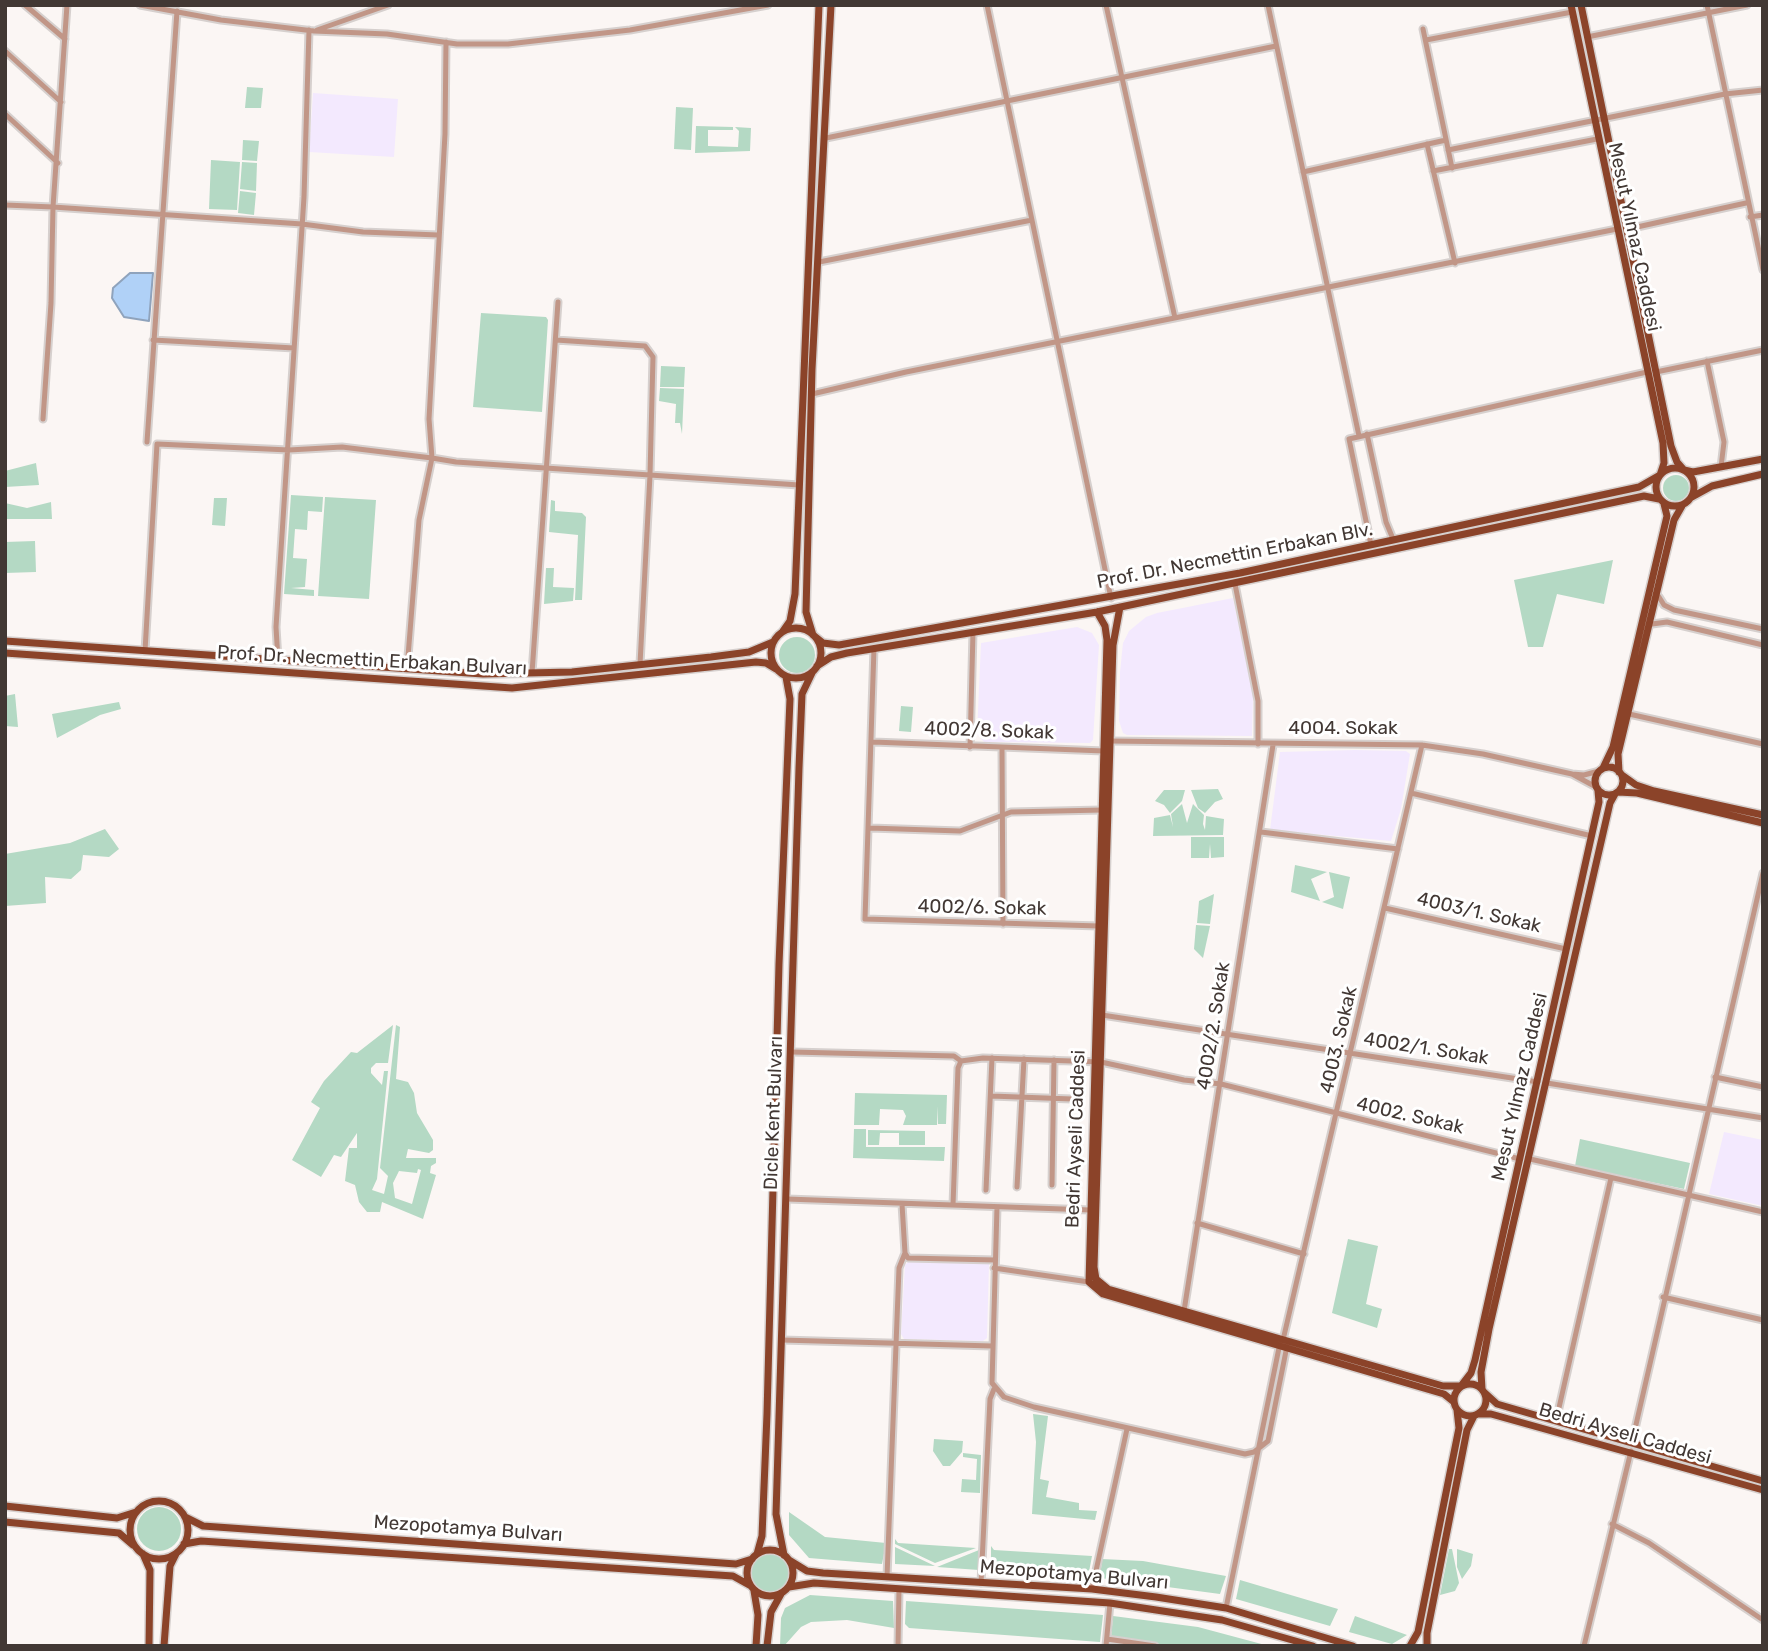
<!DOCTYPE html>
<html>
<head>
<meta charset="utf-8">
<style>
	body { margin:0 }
	#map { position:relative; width:1768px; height:1651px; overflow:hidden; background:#fbf6f4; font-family:Rubik,sans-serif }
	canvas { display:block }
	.frame { position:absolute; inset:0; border:7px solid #423834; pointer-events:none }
</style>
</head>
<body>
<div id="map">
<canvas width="1768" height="1651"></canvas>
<div class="frame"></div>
</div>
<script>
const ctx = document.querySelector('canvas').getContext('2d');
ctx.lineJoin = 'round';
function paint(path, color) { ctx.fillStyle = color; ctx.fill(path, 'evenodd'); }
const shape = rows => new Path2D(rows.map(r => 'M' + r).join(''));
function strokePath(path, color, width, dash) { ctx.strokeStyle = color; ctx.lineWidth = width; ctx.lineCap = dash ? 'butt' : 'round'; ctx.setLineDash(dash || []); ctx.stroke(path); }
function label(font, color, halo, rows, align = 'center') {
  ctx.font = font + ' Rubik,sans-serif'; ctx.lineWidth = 6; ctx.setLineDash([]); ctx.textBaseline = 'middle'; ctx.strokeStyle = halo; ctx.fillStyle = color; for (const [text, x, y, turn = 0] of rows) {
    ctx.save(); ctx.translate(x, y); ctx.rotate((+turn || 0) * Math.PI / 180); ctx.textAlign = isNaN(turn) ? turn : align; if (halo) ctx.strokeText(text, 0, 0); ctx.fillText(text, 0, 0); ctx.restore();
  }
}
paint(shape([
	[313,93,398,99,394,157,309,152],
	[1233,598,1253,695,1252,736,1127,735,1123,733,1119,721,1120,672,1123,643,1129,631,1146,617,1157,613],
	[1077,627,1092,633,1099,645,1093,740,1090,743,984,742,977,734,981,643],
	[1355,750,1406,751,1410,754,1401,809,1391,841,1270,830,1280,752],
	[1724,1132,1763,1140,1763,1206,1709,1194],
	[909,1261,989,1264,987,1338,983,1341,904,1339,901,1334,905,1265]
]), '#f3e9fe');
paint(shape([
	[247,87,263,88,261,108,245,108],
	[676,107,693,108,691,150,674,149],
	[696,126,733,127,733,130,708,130,708,146,738,147,739,131,735,127,751,128,750,151,695,153],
	[243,140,259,141,257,161,242,160],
	[211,160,240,162,237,210,209,209],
	[242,162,257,163,256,191,240,189],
	[240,191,256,193,254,215,238,213],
	[481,313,546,317,548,320,542,412,473,407],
	[661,366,685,367,684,387,660,387],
	[660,388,684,389,682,434,680,423,675,423,676,404,659,401],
	[36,463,39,485,5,487,5,471],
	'1663 488a13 13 0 1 1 26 0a13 13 0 1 1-26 0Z',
	[291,495,323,497,322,512,308,511,307,530,295,529,293,558,307,559,305,587,291,588,314,590,314,596,284,594],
	[325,497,376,500,369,599,318,596],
	[214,498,227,498,225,526,212,525],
	[551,500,555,501,555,511,582,513,586,517,582,600,575,600,578,535,549,532],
	[51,502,52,519,5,519,5,503,27,508],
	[35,541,36,572,5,573,5,542],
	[1613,560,1604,604,1557,594,1543,647,1528,647,1514,580],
	[546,568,554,568,553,587,574,588,573,601,544,604],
	'779 655a18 18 0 1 1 36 0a18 18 0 1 1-36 0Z',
	[15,694,18,727,5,726,5,696],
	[119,702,121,709,100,715,57,738,52,714],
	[901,706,913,707,911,732,899,731],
	[1218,789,1223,799,1215,802,1205,813,1198,808,1191,790],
	[1164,790,1185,790,1182,801,1170,813,1164,805,1155,801],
	[1182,804,1187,823,1193,804,1204,815,1203,824,1205,830,1206,816,1224,819,1223,835,1153,836,1154,818,1170,815,1173,827,1171,814],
	[105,829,119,849,109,857,83,855,81,870,71,879,45,877,46,903,5,906,5,854,70,843],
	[1191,837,1224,837,1224,857,1211,858,1210,844,1209,858,1191,858],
	[1295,865,1327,872,1311,879,1320,901,1291,892],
	[1329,872,1350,877,1343,909,1322,902,1334,897],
	[1214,894,1210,924,1197,923,1199,901],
	[1196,925,1210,926,1203,958,1194,949],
	[393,1025,388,1063,376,1063,371,1068,371,1073,382,1085,384,1071,388,1071,377,1179,372,1190,384,1194,388,1176,380,1168,396,1025,400,1027,396,1079,408,1082,414,1093,417,1113,433,1140,433,1150,429,1153,408,1149,406,1158,436,1158,436,1163,431,1166,430,1173,436,1175,423,1219,382,1202,380,1212,367,1212,359,1202,355,1185,345,1181,349,1148,357,1148,357,1133,341,1157,334,1155,321,1177,292,1160,320,1108,311,1102,324,1081,351,1052,357,1053],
	[418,1169,421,1170,412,1204,395,1198,393,1183,399,1171,417,1173],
	[855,1093,947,1095,946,1124,938,1124,938,1106,937,1125,903,1125,906,1116,903,1110,880,1109,879,1125,854,1125],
	[854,1129,866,1129,866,1147,945,1147,944,1161,853,1158],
	[868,1130,925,1131,925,1145,899,1145,899,1133,880,1133,879,1145,868,1145],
	[1580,1139,1690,1163,1684,1189,1575,1166],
	[1348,1239,1378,1246,1366,1304,1382,1309,1377,1328,1332,1313],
	[1033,1414,1048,1416,1040,1479,1049,1481,1046,1497,1079,1503,1079,1510,1097,1511,1095,1520,1032,1514,1036,1442],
	[934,1439,963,1441,962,1452,950,1466,943,1466,933,1451],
	[963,1453,981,1455,980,1493,961,1492,962,1479,976,1480,977,1459,963,1457],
	'137 1529a22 22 0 1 1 44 0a22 22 0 1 1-44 0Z',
	[789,1512,825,1537,886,1543,882,1564,809,1558,789,1535],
	[895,1539,898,1543,976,1548,935,1563,895,1544],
	[991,1546,994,1550,1092,1556,1088,1577,991,1570],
	[895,1547,935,1566,895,1564],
	[1449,1549,1452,1549,1459,1583,1455,1591,1440,1595],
	[1457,1549,1473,1554,1471,1566,1462,1579,1457,1567],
	[979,1550,979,1570,937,1567],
	'749 1573a20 20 0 1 1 40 0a20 20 0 1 1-40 0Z',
	[1102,1559,1143,1561,1226,1576,1220,1594,1100,1578],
	[1240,1580,1338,1609,1330,1626,1236,1599],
	[810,1595,893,1601,894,1628,847,1620,811,1622,801,1627,784,1646,780,1646,781,1618,785,1608],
	[906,1601,1103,1615,1100,1642,909,1628,905,1624],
	[1113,1616,1198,1627,1269,1646,1170,1646,1111,1637],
	[1355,1616,1407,1635,1392,1644,1349,1632]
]), '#b4d9c4');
const water = shape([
	[130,273,153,273,149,321,124,317,112,298,113,288,130,273]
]);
paint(water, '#b0d1f7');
strokePath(water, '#8fa3bc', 2);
const minor = shape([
	[25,5,65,39],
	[140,5,221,20,314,31,387,34,457,44,508,44,630,30,768,5],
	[987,5,1111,598],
	[1106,5,1175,318],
	[1268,5,1359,436],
	[1707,5,1763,270],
	[1423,29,1452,168],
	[317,30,388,5],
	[1587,37,1747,5],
	[1426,40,1572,12],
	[446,42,445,134,429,419,432,458,456,462,799,485],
	[5,51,61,102],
	[5,114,58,163],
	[826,138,1276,46],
	[1427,144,1455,263],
	[1448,150,1725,94,1763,90],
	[1433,171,1597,139],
	[1303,172,1446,140],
	[5,205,53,207,67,5],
	[1750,217,1763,215],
	[1628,229,1746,203],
	[819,262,1032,220],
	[153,340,294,348],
	[556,340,645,346,653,357,650,475,640,664],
	[1707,361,1724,442,1721,467],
	[1656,372,1763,350],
	[812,394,906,372,1617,229],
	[43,419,51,303,53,207,302,224,363,232,438,235],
	[1367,434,1386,522,1393,539],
	[147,442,177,11],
	[1371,545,1349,439,1647,372],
	[1235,584,1258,701,1258,744],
	[1659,597,1664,605,1674,610,1763,629],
	[1652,624,1667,622,1763,645],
	[874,648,865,919,1099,926],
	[145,651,157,444,289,450,342,447,432,458,419,520,407,669],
	[278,660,276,627,304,197,309,30],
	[532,673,558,302],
	[1629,714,1763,744],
	[1110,741,1422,745,1483,754,1572,774],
	[873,742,1104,751],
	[970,747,973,632],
	[1002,749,1003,924],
	[1596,787,1572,774,1584,775,1599,771],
	[1411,793,1592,836],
	[870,828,960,831,1011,812,1102,810],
	[1261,832,1398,849],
	[1385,908,1566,949],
	[1102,1015,1538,1082],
	[792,1052,954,1056,961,1061],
	[961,1061,983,1058,1101,1062,1184,1080,1221,1084,1520,1159],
	[1715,1077,1763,1087],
	[1547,1083,1763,1118],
	[991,1096,1072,1099],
	[1530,1159,1763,1212],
	[1052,1185,1054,1060],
	[1017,1187,1024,1059],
	[986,1190,992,1058],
	[787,1199,1090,1210],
	[902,1204,905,1253,908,1258,995,1260],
	[953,1205,958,1068,961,1061],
	[997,1207,992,1383,1004,1397,1034,1407,1245,1454,1254,1452,1268,1441,1287,1346],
	[1197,1223,1304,1254],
	[994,1268,1089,1282],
	[1663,1297,1763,1320],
	[1184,1311,1273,745],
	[782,1340,992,1346],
	[1283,1340,1422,745],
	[1556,1421,1611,1178],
	[1632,1442,1763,873],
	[1612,1524,1649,1543,1763,1620],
	[887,1577,899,1268,905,1253],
	[981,1583,990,1399,994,1389],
	[1092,1589,1127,1429],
	[1226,1608,1280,1343],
	[1107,1639,1155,1646],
	[898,1646,899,1589],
	[1106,1646,1110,1603],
	[1584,1646,1631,1451]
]);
const major = shape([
	[831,5,812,369,806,612,813,635,823,643,839,645,1240,573,1639,487,1660,475,1664,463,1663,443,1571,5],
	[1581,5,1671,446,1677,462,1684,470,1693,472,1763,459],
	'1656 487a19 19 0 1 1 38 0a19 19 0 1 1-38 0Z',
	[1692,497,1712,486,1763,474],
	[1120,607,1113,645,1094,1267,1096,1279,1108,1289,1443,1386,1461,1386,1471,1373,1475,1360,1599,802,1598,791],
	[1097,612,1105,626,1107,640,1089,1282,1103,1294,1444,1394,1454,1402],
	'771 653a25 25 0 1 1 50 0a25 25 0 1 1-50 0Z',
	[783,631,790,621,795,594,819,5],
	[5,641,483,674,572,672,711,657,749,652,773,642],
	[5,653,512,688,756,662,766,663,776,669],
	[817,666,831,657,847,653,1097,612,1644,496,1659,499],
	'1595 781a14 14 0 1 1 28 0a14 14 0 1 1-28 0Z',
	[1603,768,1613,747,1667,516,1664,504],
	[1619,772,1618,754,1674,520,1682,506],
	[1622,775,1636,785,1654,791,1763,815],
	[1618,792,1637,793,1763,823],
	'1454 1400a16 16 0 1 1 32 0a16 16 0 1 1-32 0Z',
	[1482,1389,1481,1372,1489,1329,1610,803,1615,794],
	[1485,1393,1497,1404,1763,1481],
	[1478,1414,1491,1414,1763,1490],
	'130 1530a29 29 0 1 1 58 0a29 29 0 1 1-58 0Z',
	[5,1506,117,1518,136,1512],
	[185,1517,203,1526,736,1564,752,1559],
	[5,1522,119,1533,133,1545],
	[184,1544,201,1541,733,1576,751,1586],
	'747 1573a23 23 0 1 1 46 0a23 23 0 1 1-46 0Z',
	[143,1554,150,1570,149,1646],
	[757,1554,762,1536,767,1414,779,964,790,699,786,677],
	[784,1555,776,1514,799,768,802,694,812,673],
	[789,1560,807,1571,823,1573,1092,1589,1156,1597,1226,1608,1353,1646],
	[789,1587,814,1583,1110,1603,1222,1620,1313,1646],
	[754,1591,758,1615,756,1646],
	[164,1646,170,1566,176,1554],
	[767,1646,771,1612,781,1594],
	[1410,1646,1418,1632,1459,1428,1457,1410],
	[1427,1646,1427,1633,1467,1430,1474,1416]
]);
strokePath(minor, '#d6d0ce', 9);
strokePath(major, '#d6d0ce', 10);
strokePath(minor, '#c19687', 5);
strokePath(major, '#8b4329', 7);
label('19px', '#423834', '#fff', [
	["Mesut Yılmaz Caddesi",1634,237,78],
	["Prof. Dr. Necmettin Erbakan Blv.",1235,556,-11],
	["Prof. Dr. Necmettin Erbakan Bulvarı",372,661,3],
	["4004. Sokak",1343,729],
	["4002/8. Sokak",989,731,2],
	["4002/6. Sokak",982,908,1],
	["4003/1. Sokak",1479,913,13],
	["4002/2. Sokak",1214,1026,-81],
	["4003. Sokak",1339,1040,-77],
	["4002/1. Sokak",1426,1049,9],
	["Mesut Yılmaz Caddesi",1520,1087,-77],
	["Dicle Kent Bulvarı",774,1113,-88],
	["4002. Sokak",1410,1116,13],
	["Bedri Ayseli Caddesi",1076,1139,-88],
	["Bedri Ayseli Caddesi",1625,1434,16],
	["Mezopotamya Bulvarı",468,1529,4],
	["Mezopotamya Bulvarı",1074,1575,5]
]);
</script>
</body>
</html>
